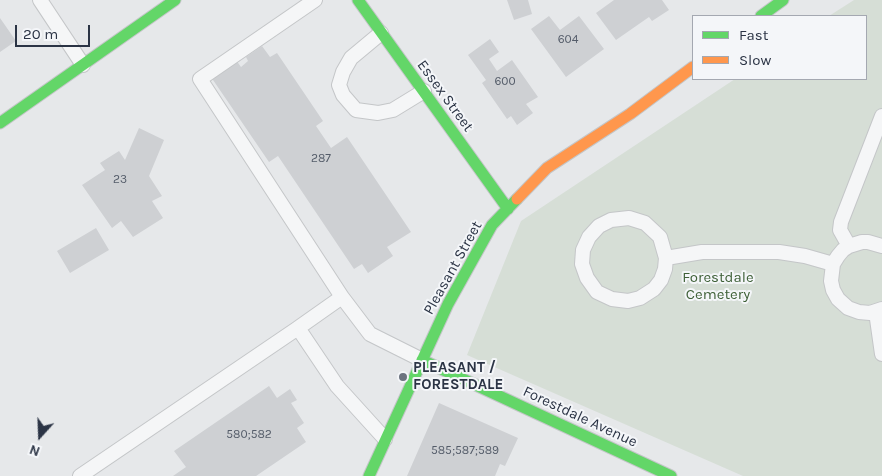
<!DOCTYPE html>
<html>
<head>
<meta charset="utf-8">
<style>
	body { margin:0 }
	#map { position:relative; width:882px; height:476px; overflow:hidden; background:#e6e8ea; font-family:Karla,sans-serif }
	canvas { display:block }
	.legend { position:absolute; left:692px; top:15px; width:175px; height:65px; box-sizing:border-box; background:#f4f6f9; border:1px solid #a4a8b1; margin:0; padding:6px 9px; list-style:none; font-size:15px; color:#2b3445 }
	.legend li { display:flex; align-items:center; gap:10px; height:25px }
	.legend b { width:25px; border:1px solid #a4a8b1 }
	.north { position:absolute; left:15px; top:411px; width:50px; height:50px; -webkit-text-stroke:4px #f4f6f9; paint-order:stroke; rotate:200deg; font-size:14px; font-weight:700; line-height:20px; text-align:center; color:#2b3445 }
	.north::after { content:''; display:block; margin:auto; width:18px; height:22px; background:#2b3445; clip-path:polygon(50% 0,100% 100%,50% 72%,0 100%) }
	.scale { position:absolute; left:15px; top:25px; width:75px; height:22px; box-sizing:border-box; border:2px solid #2b3445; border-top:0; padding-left:6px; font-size:15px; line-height:18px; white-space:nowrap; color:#2b3445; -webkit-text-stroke:4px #f4f6f9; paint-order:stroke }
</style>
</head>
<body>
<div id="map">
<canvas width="882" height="476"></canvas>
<ul class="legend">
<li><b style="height:6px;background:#63d668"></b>Fast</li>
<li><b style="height:6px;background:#ff974d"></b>Slow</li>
</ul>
<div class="north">N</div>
<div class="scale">20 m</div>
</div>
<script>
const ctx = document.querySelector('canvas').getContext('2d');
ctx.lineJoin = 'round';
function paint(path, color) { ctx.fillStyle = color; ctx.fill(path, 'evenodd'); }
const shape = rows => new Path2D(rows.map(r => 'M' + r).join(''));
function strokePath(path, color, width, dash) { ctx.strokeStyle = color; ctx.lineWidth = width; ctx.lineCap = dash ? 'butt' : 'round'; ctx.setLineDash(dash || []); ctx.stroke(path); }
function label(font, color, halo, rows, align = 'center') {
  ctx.font = font + ' Karla,sans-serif'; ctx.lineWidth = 4; ctx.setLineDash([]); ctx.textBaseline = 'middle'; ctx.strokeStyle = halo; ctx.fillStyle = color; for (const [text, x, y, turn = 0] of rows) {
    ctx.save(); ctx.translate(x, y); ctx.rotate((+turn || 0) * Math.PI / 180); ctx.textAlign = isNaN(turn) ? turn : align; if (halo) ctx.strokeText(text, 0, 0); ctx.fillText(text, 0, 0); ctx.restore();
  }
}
paint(shape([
	[854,0,882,0,882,476,743,476,467,355,521,221,735,79,866,79,866,16,829,16]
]), '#d6ded6');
paint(shape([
	[507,0,528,0,532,14,514,20],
	[614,0,662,0,669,10,652,21,649,17,616,40,596,13],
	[549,16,560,30,579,16,604,49,566,77,531,29],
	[0,18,16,41,0,52],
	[490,39,499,52,489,59,497,71,512,60,538,97,526,104,533,113,517,125,511,116,507,119,482,83,486,80,468,55],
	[262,46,270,57,277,53,323,121,316,126,331,148,347,137,411,232,387,247,393,256,368,273,362,264,354,269,278,156,269,162,211,77,236,60,241,67,248,61,246,57],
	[139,128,164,140,149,176,162,196,152,201,163,218,133,237,121,221,112,228,82,185,105,170,100,163,119,151,125,160],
	[96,228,109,250,70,273,57,251],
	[269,386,277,398,290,389,297,400,291,403,304,423,297,428,306,442,256,476,173,476,186,467,174,451],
	[439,403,518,438,505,466,500,464,495,476,407,476]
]), '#ced0d3');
const lane = shape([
	[40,0,83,65],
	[315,0,200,79,342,297],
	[381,33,351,58,343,72,339,85,343,95,356,110,378,113,393,110,424,91],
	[849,246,840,230,841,222,882,116],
	[882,246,868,242,862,242,849,246,843,250,838,256,833,264,831,281,833,290,838,299,848,308,859,312,870,313,882,309],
	[666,258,660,237,645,223,629,218,611,220,599,226,589,237,583,250,582,264,587,278,597,292,612,299,628,301,640,298,654,289,661,280,665,269,666,258,702,252,779,252,805,256,833,264],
	[876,312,882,354],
	[385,439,337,386,298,328,342,297,370,334,422,360],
	[80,476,298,328]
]);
const fast = shape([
	[358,0,508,209],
	[761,16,783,0],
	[0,123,175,0],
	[422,360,671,476],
	[369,476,448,304,492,225,517,199]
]);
const slow = shape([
	[517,199,547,168,630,114,693,67]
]);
strokePath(lane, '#c4c6c8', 16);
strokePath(fast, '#c4c6c8', 13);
strokePath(slow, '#c4c6c8', 13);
strokePath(lane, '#f5f6f7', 14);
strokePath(fast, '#63d668', 11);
strokePath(slow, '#ff974d', 11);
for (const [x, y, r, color] of [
	[403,377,5,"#6c737f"]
]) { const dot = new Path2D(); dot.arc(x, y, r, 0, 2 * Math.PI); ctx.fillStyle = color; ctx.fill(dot); strokePath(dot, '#f4f6f9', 2); }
label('12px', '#545c69', null, [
	["604",568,40],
	["600",505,82],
	["287",321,159],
	["23",120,180],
	["580;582",249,435],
	["585;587;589",465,451]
]);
label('15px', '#2b3445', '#f4f6f9', [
	["Essex Street",445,96,54],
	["Pleasant Street",453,268,-61],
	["Forestdale Avenue",580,417,25]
]);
label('15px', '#3f6138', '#f4f6f9', [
	["Forestdale",718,278],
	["Cemetery",718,295]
]);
label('bold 15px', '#2b3445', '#f4f6f9', [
	["PLEASANT /",413,368],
	["FORESTDALE",413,385]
], 'left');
</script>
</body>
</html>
